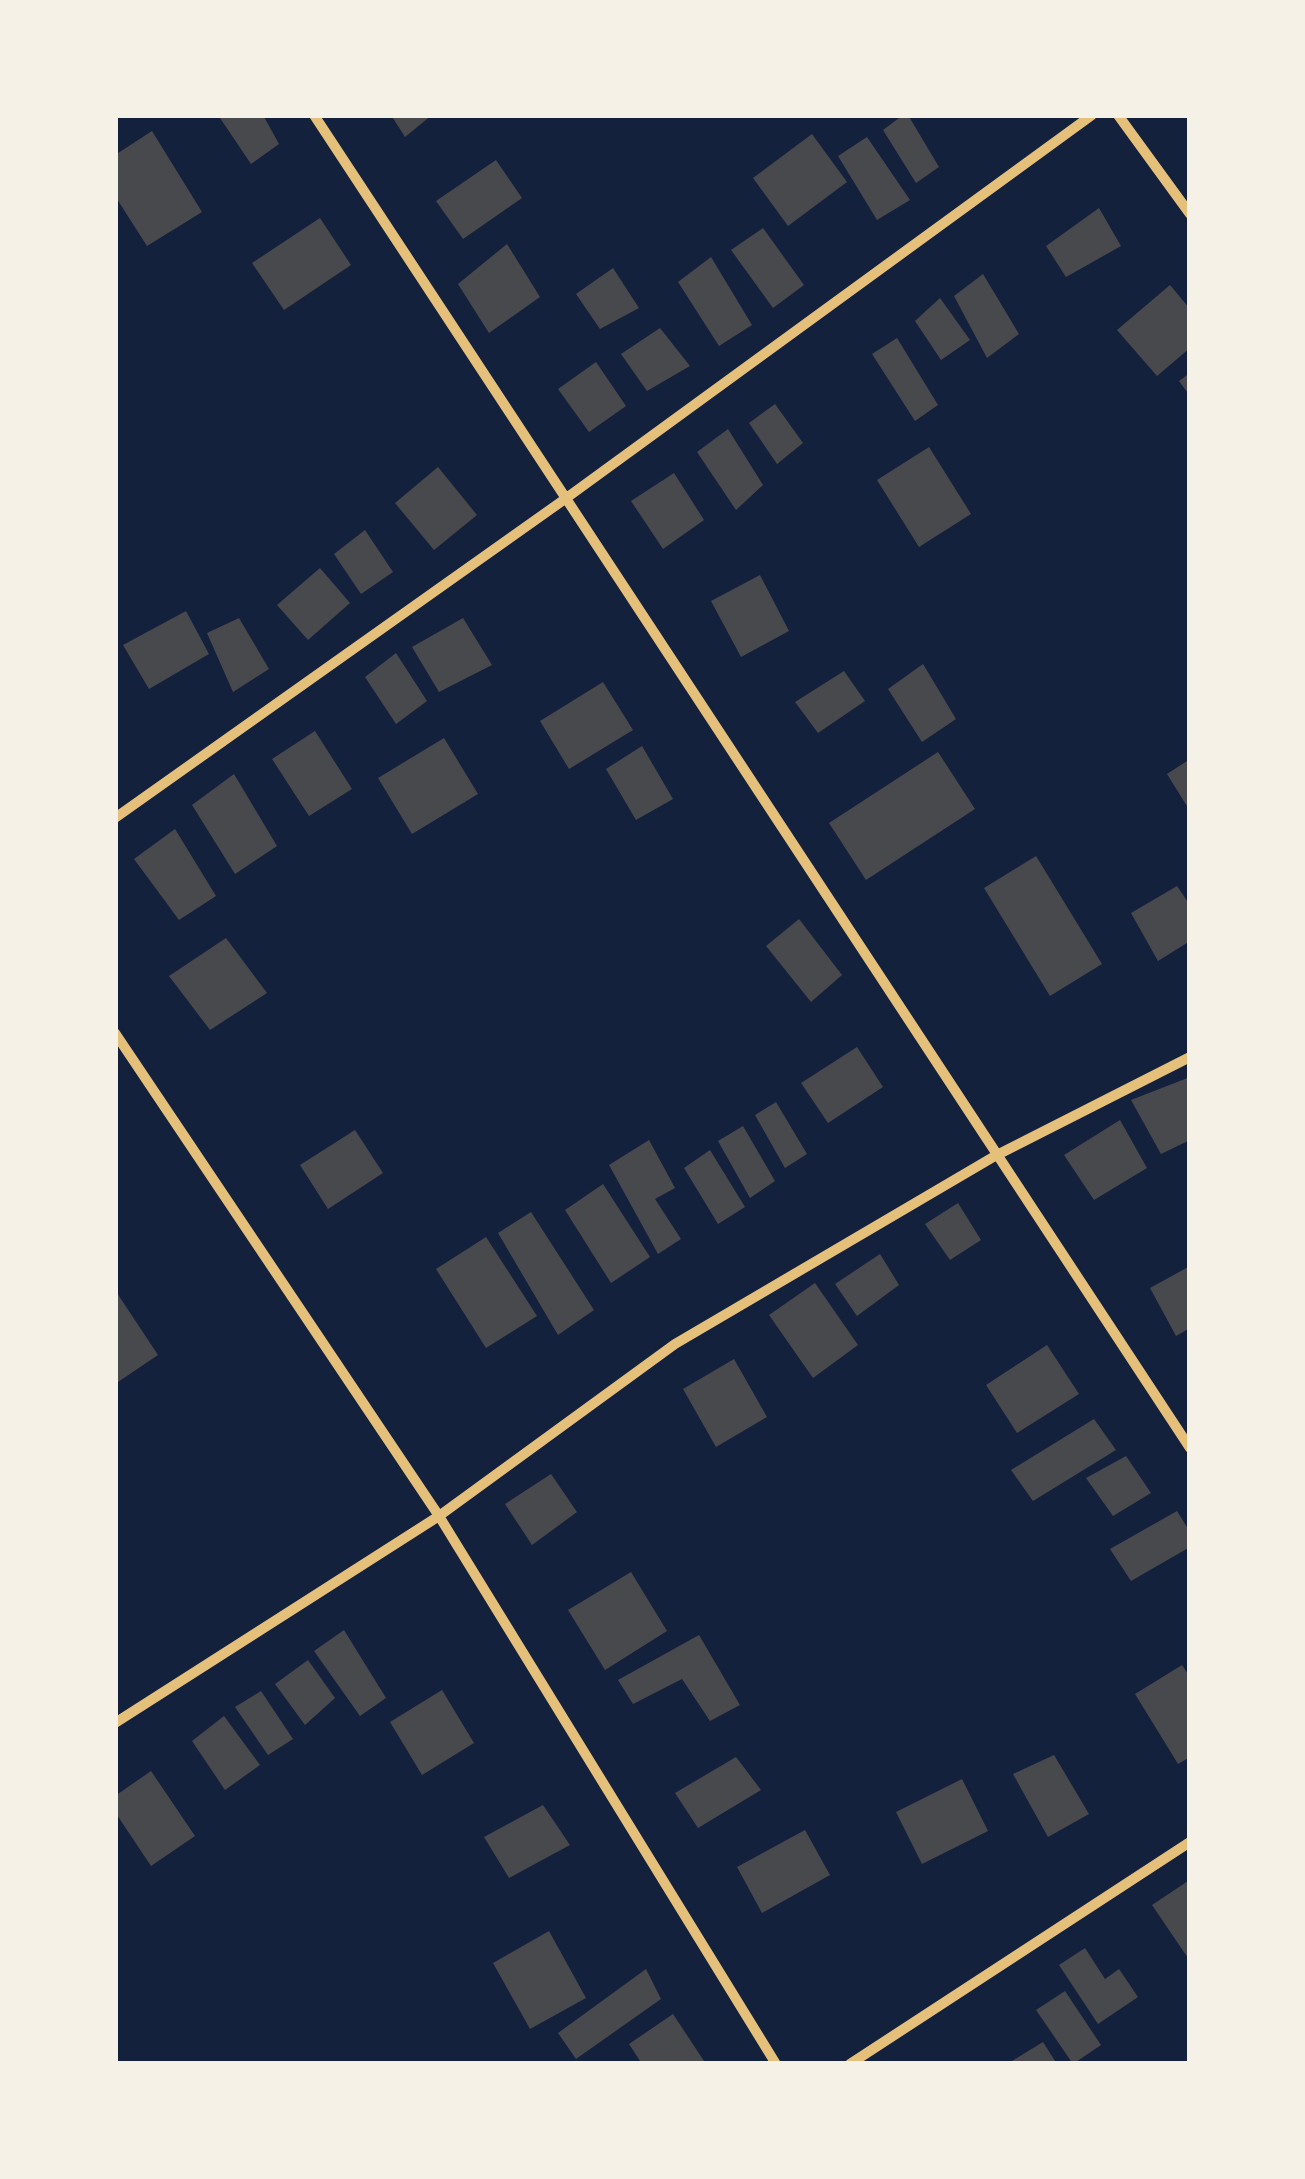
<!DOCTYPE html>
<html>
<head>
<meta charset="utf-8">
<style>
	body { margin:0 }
	#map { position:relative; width:1305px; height:2179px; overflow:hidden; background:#14213d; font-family:Lora,serif }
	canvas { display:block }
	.frame { position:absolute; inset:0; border:118px solid #f6f1e7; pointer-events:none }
</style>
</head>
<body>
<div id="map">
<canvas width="1305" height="2179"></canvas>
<div class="frame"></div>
</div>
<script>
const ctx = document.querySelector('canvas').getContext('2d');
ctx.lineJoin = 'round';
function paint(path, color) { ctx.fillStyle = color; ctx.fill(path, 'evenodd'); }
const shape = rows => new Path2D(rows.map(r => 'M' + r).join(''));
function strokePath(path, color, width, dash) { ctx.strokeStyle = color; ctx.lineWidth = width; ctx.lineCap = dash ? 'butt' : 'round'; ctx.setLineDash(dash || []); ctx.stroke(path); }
paint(shape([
	[218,115,263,115,279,144,251,164],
	[391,115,432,115,405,137],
	[903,115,908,115,939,167,916,183,883,130],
	[152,131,202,212,147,246,115,196,115,155],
	[812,134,847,182,788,226,753,178],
	[867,137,910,200,877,220,838,156],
	[496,160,522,198,463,239,436,201],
	[1099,208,1121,246,1066,277,1046,246],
	[320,218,351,265,284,310,252,263],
	[763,228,804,285,773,308,731,250],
	[507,244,540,297,489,333,458,284],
	[711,257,752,325,719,346,678,282],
	[613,268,639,308,600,329,576,294],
	[983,274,1019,334,987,358,954,296],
	[1170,285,1190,309,1190,348,1157,376,1117,330],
	[940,298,970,340,941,360,915,321],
	[660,328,690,366,647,391,621,354],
	[897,338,938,405,915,421,872,354],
	[596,362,626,406,589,432,558,389],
	[1190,373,1190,396,1179,381],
	[775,404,803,443,777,464,749,423],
	[728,429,763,485,736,510,697,452],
	[929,447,971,514,919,547,877,480],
	[438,467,477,515,434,550,395,503],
	[674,473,704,520,663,549,631,501],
	[365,530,393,572,361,594,334,554],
	[320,568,350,603,308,640,277,605],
	[760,575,789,631,741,657,711,601],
	[186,611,209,654,149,689,123,645],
	[239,618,269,669,233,692,207,633],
	[463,618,492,665,439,692,412,647],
	[396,653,427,701,396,724,365,677],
	[923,664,956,719,922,742,888,689],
	[844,671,865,701,818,733,795,702],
	[603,682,633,730,569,769,540,721],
	[315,731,352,789,309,816,272,759],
	[444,738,478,794,412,834,378,778],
	[642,746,673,799,636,820,606,769],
	[938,752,975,809,866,880,829,823],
	[1190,759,1190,811,1167,774],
	[234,774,277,846,235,874,192,805],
	[175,829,216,896,179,920,134,859],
	[1036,856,1102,964,1050,996,984,888],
	[1177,886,1190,905,1190,941,1158,961,1131,913],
	[799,919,842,975,811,1002,766,946],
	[226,938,267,993,210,1030,169,976],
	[857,1047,883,1087,828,1123,801,1083],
	[1190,1077,1190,1140,1161,1154,1131,1100],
	[776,1102,807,1154,785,1168,755,1115],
	[1120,1120,1147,1168,1094,1200,1064,1155],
	[743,1126,775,1181,750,1198,718,1141],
	[355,1130,383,1173,328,1209,300,1165],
	[649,1140,675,1188,655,1199,681,1239,658,1254,609,1165],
	[710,1150,745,1207,718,1224,684,1168],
	[603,1184,650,1257,611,1283,565,1210],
	[958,1203,981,1240,950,1260,925,1224],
	[531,1212,594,1310,558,1335,498,1233],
	[486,1237,537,1316,486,1348,436,1269],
	[880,1254,899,1285,857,1316,835,1284],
	[1190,1266,1190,1328,1176,1336,1150,1288],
	[815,1283,858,1345,813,1378,769,1315],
	[115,1290,158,1355,115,1384],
	[1047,1345,1079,1394,1017,1433,986,1385],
	[734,1359,767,1417,716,1447,683,1389],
	[1094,1419,1116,1450,1033,1501,1011,1470],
	[1126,1456,1151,1493,1113,1516,1086,1478],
	[551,1474,577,1512,532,1545,505,1504],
	[1177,1511,1190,1532,1190,1547,1131,1581,1110,1549],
	[631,1572,667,1631,605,1670,568,1610],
	[344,1630,386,1698,360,1716,314,1651],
	[699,1635,740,1705,710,1721,682,1679,633,1704,618,1680],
	[308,1660,335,1698,305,1725,275,1684],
	[1182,1665,1190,1677,1190,1757,1178,1764,1135,1694],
	[442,1690,474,1743,422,1775,390,1722],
	[261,1691,293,1739,268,1755,235,1707],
	[224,1716,260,1765,225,1790,192,1741],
	[1054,1755,1089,1814,1048,1837,1013,1774],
	[736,1757,761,1790,698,1828,675,1793],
	[151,1771,195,1836,151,1866,115,1812,115,1796],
	[962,1779,988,1831,922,1864,896,1812],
	[543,1805,570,1845,509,1878,484,1837],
	[805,1830,830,1875,762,1913,737,1867],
	[1188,1881,1190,1883,1190,1961,1152,1905],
	[549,1931,586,1998,530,2029,493,1963],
	[1085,1948,1105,1979,1119,1969,1138,1997,1098,2024,1059,1965],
	[646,1969,661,1999,576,2059,558,2033],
	[1065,1991,1101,2045,1073,2064,1036,2010],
	[673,2014,706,2064,642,2064,629,2044],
	[1043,2042,1057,2064,1007,2064]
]), '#48494c');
strokePath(shape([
	[314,115,1190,1448],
	[1118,115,1190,214],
	[115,818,565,499,1092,115],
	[115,1033,439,1516,776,2064],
	[115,1723,439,1516,675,1344,995,1156,1190,1057],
	[850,2064,1190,1842]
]), '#e5c07b', 10);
</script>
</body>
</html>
